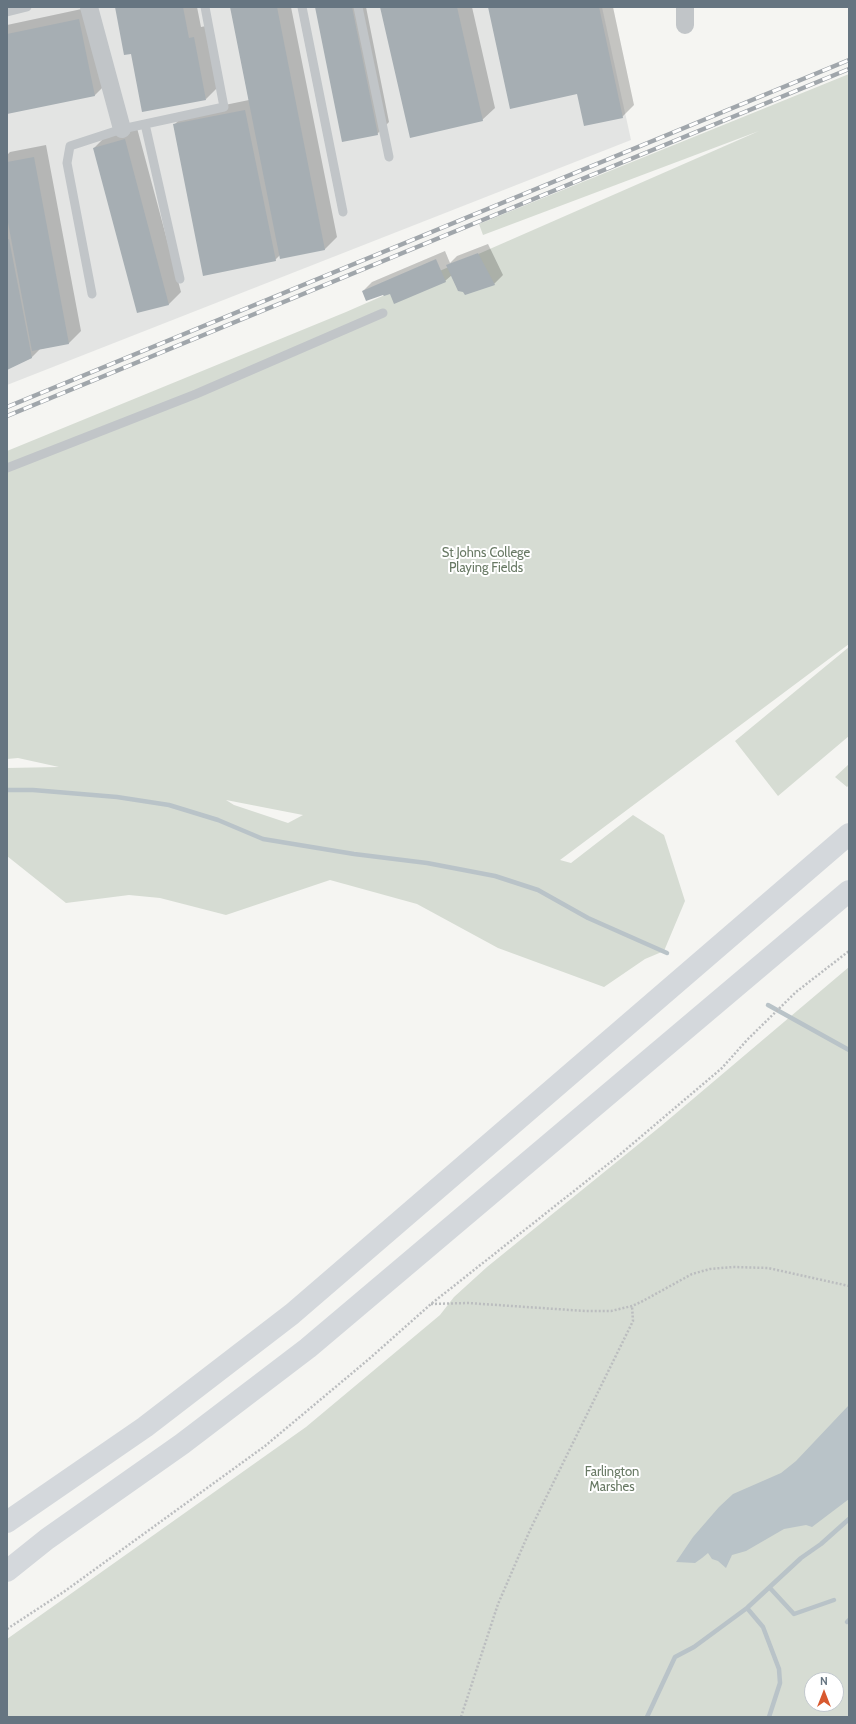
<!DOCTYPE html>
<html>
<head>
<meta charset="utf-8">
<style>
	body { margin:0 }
	#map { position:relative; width:856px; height:1724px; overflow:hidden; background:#f5f5f2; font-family:Cabin,sans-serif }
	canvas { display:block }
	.frame { position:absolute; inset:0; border:8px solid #667581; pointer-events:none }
	.north { position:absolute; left:804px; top:1672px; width:40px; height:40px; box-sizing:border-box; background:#fff; border:1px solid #c2c8cd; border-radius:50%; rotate:0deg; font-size:11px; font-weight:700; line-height:16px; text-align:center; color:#667581 }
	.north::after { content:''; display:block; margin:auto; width:14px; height:18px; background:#d8592f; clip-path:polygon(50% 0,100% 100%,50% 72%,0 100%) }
</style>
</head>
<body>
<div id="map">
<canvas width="856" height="1724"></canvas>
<div class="frame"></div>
<div class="north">N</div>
</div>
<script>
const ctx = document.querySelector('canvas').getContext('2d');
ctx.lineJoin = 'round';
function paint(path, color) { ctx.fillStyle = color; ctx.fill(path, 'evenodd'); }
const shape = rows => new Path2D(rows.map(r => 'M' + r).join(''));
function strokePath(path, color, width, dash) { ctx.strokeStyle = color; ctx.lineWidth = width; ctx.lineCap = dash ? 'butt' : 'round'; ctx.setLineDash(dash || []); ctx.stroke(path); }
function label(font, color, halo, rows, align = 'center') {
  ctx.font = font + ' Cabin,sans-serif'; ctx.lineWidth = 4; ctx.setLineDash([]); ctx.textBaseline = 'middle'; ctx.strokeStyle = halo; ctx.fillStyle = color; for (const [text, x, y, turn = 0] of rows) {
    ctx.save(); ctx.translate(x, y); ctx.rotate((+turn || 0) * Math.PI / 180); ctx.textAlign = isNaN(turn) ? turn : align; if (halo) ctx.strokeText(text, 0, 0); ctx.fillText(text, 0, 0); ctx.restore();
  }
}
paint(shape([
	[7,7,602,7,631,140,7,385]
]), '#e3e4e3');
paint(shape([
	[849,74,849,644,560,860,571,863,633,815,664,835,685,901,664,951,645,959,604,987,498,948,417,904,330,880,226,915,160,898,129,895,66,903,7,856,7,768,59,767,18,758,7,759,7,451,346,312,759,131,483,235,479,224],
	[226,800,303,815,288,823,234,805],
	[849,647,849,736,778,796,735,741],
	[849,764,849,785,847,787,835,777],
	[849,967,849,1717,7,1717,7,1639,306,1427,440,1315,454,1297,487,1267,661,1126],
	[812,1680,836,1680,836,1704,812,1704]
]), '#d6dcd3');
paint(shape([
	[849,1405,849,1499,812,1527,806,1525,784,1529,746,1551,732,1555,726,1568,718,1561,712,1559,708,1553,702,1558,695,1563,676,1562,693,1537,719,1507,733,1494,781,1473,796,1461]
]), '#b9c3c8');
paint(shape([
	[91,7,107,83,95,95,7,113,7,25],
	[116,7,197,7,201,27,206,26,218,87,206,99,132,52],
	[231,7,291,7,337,237,325,249,280,255,275,260,174,125,186,113,249,100],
	[316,7,366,7,389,122,377,134],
	[381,7,472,7,495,108,482,120],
	[489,7,613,7,634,105,622,117,578,93],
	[137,128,181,292,169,304,138,312,94,148,106,136],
	[46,145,81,331,69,343,40,349,31,358,7,369,7,155,10,152],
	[488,244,503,275,494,284,452,275,445,281,391,293,363,291,372,282,445,251,450,263,457,256]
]), '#0003');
strokePath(shape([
	[7,790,33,790,117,797,169,805,218,820,263,839,354,854,427,863,495,876,538,890,588,918,667,953],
	[768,1005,849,1050],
	[770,1588,794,1614,834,1600],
	[747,1608,763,1627,779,1669,780,1683,769,1717],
	[847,1622,849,1620],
	[647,1717,675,1657,694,1647,747,1608,801,1558,821,1544,849,1519]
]), '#b9c3c8', 4.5);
paint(shape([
	[115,7,183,7,189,38,194,37,206,100,142,112,131,54,124,55],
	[230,7,277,7,325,250,280,259],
	[315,7,352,7,378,135,342,142],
	[380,7,457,7,483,121,410,138],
	[488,7,599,7,623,118,584,126,577,94,510,109],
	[79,19,95,96,7,114,7,34],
	[245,110,276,261,203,276,173,124],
	[125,139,169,305,137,313,93,148],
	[34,157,69,344,32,351,7,217,7,162],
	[9,239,32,358,7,370,7,240],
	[478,253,495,285,465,295,463,292,458,291,446,265],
	[436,259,446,282,394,304,390,294,384,296,383,295,366,301,362,291]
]), '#a6aeb3');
strokePath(shape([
	[431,1304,468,1303,585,1311,611,1311,632,1306,641,1302,692,1274,710,1269,733,1267,768,1268,849,1286],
	[7,1629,65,1591,265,1446,369,1359,431,1304,617,1157,722,1068,747,1040,796,992,849,951],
	[461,1717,498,1604,530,1530,633,1321,632,1306]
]), '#bbbdbf', 2.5, [2, 2]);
strokePath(shape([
	[302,7,343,212],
	[358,7,389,157],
	[7,12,27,7],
	[145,124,180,279],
	[92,294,67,163,70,146,122,129,224,107,205,7],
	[7,468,196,394,383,313]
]), '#c1c5c8', 9);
strokePath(shape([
	[89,7,122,129],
	[685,7,685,25]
]), '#c1c5c8', 18);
strokePath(shape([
	[7,1522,145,1427,292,1314,849,834],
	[7,1571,47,1539,182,1444,308,1348,849,891]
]), '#d4d8dc', 22);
const rail = shape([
	[7,407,849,60],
	[7,416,849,69]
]);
strokePath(rail, '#a0a6ab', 4.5);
strokePath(rail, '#fff', 3, [9]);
label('13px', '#687964', '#fff', [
	["St Johns College",486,553],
	["Playing Fields",486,568],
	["Farlington",612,1472],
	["Marshes",612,1487]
]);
</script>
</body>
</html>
